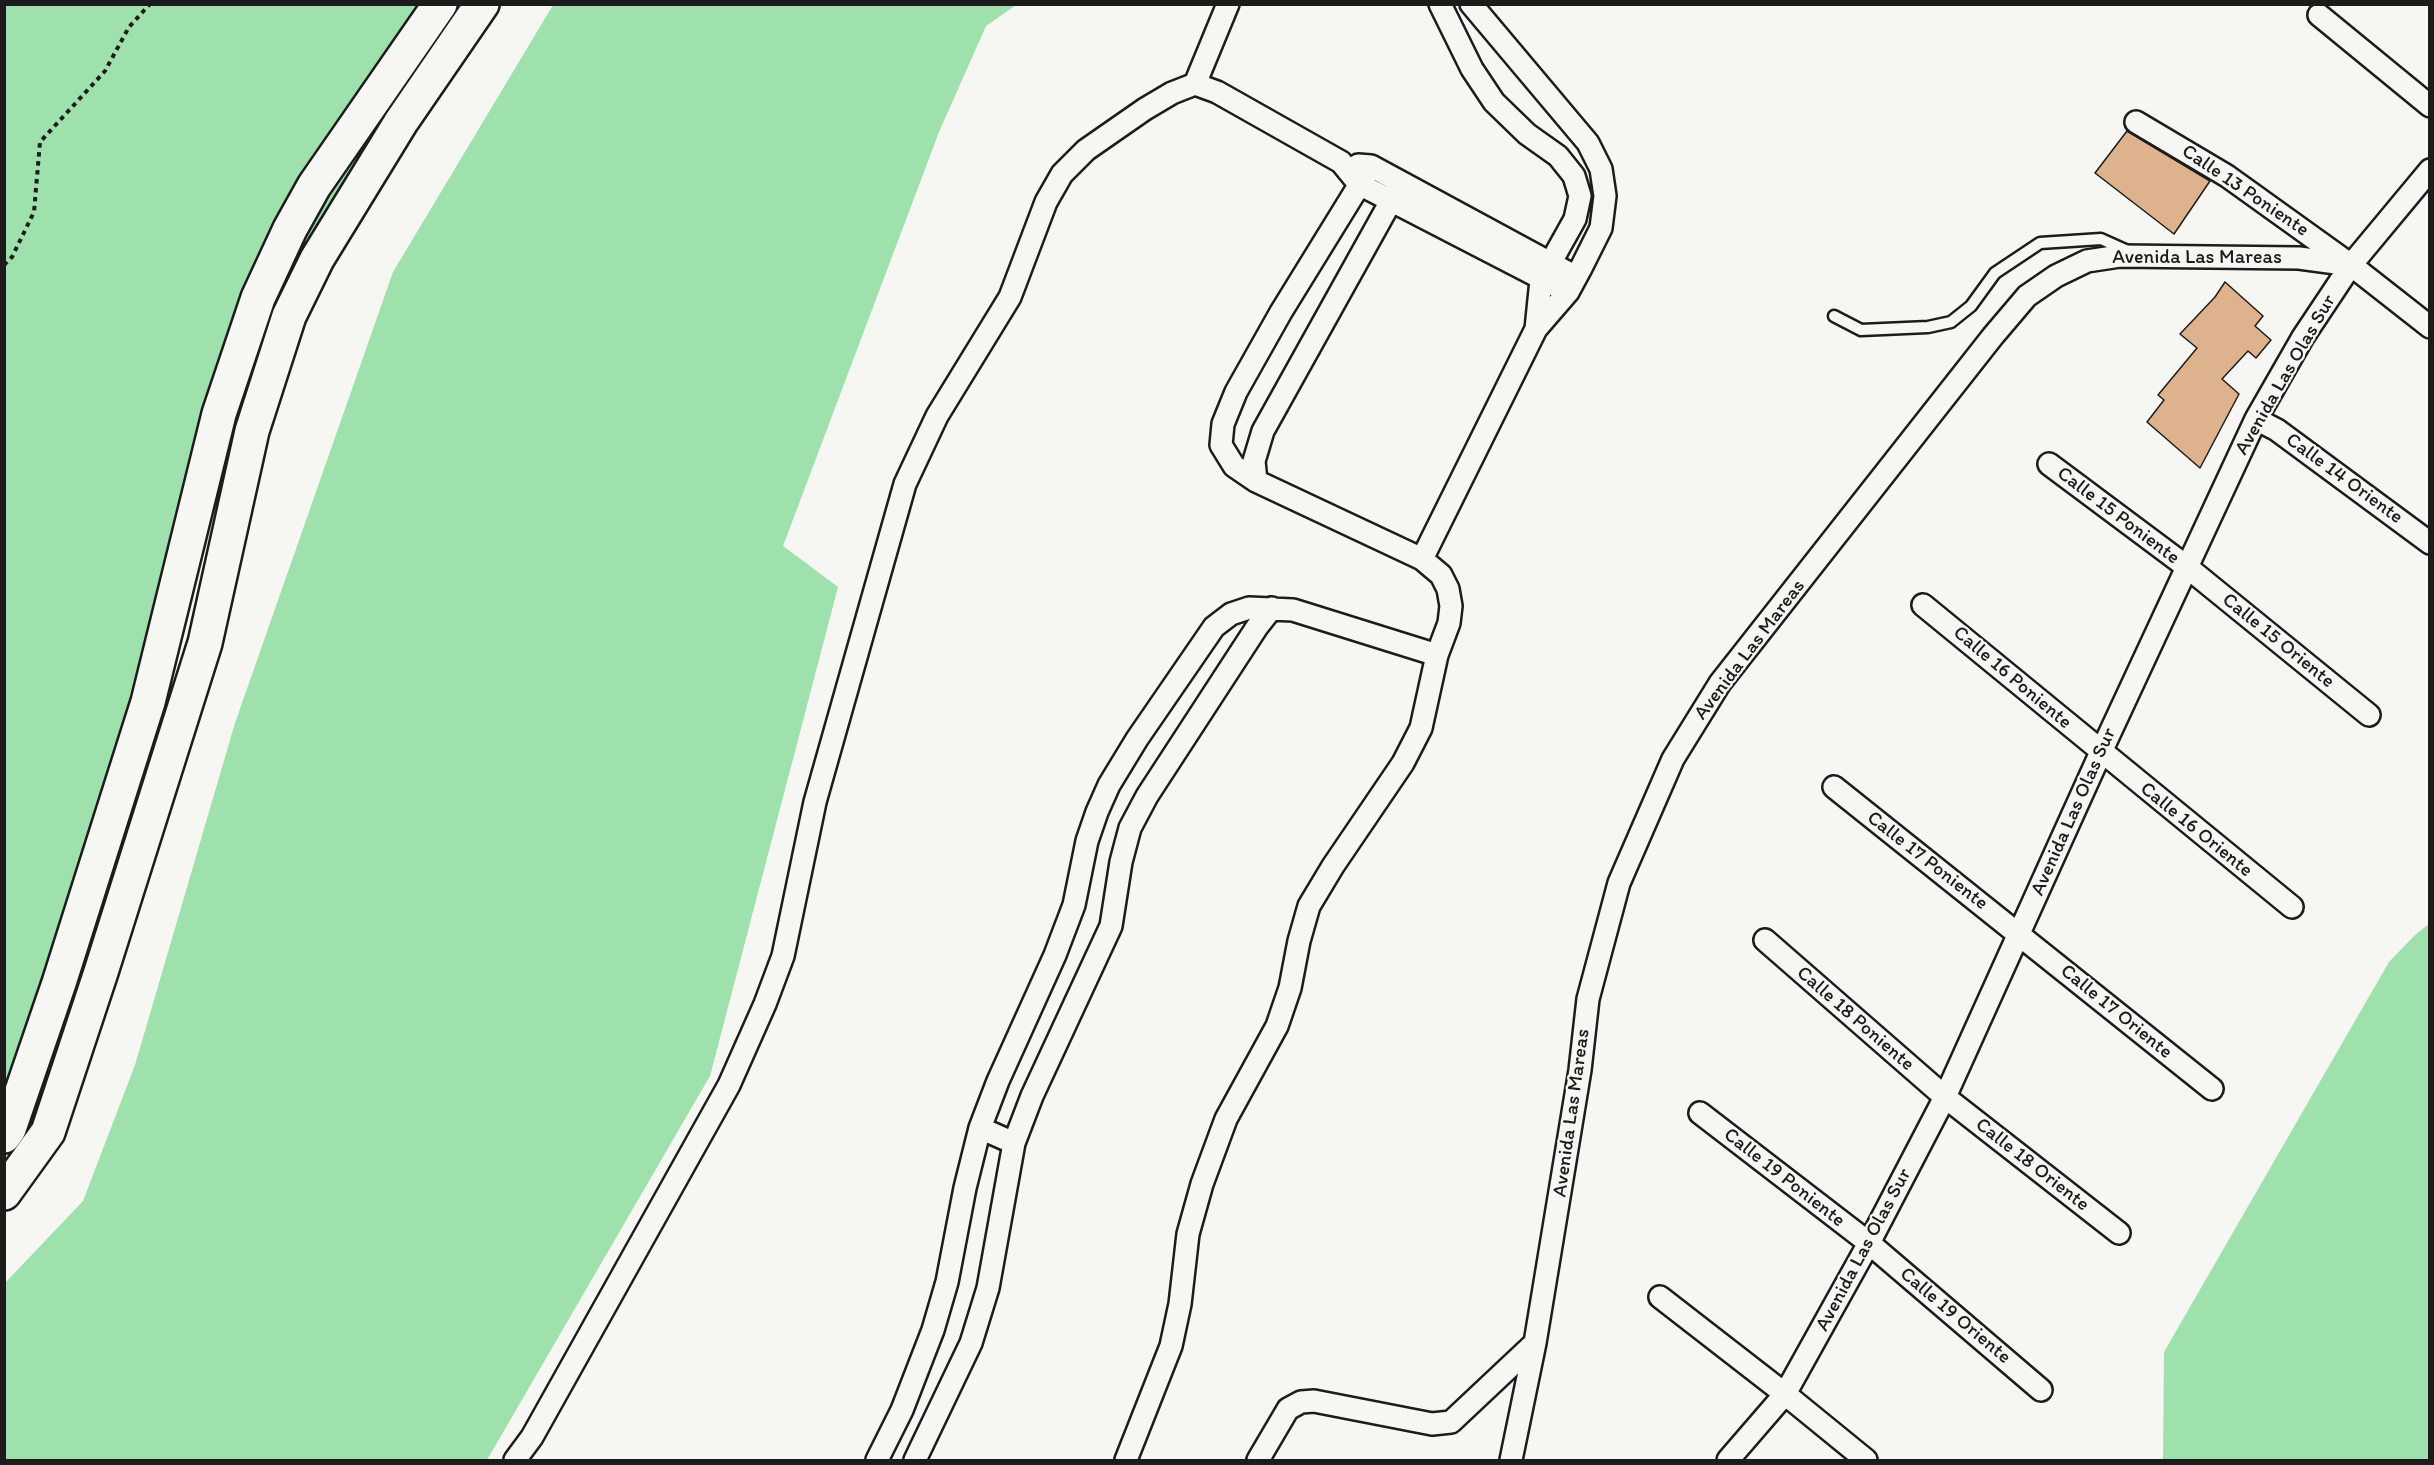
<!DOCTYPE html>
<html>
<head>
<meta charset="utf-8">
<style>
	body { margin:0 }
	#map { position:relative; width:2434px; height:1465px; overflow:hidden; background:#f6f6f2; font-family:Itim,sans-serif }
	canvas { display:block }
	.frame { position:absolute; inset:0; border:6px solid #1c1c1c; pointer-events:none }
</style>
</head>
<body>
<div id="map">
<canvas width="2434" height="1465"></canvas>
<div class="frame"></div>
</div>
<script>
const ctx = document.querySelector('canvas').getContext('2d');
ctx.lineJoin = 'round';
function paint(path, color) { ctx.fillStyle = color; ctx.fill(path, 'evenodd'); }
const shape = rows => new Path2D(rows.map(r => 'M' + r).join(''));
function strokePath(path, color, width, dash) { ctx.strokeStyle = color; ctx.lineWidth = width; ctx.lineCap = dash ? 'butt' : 'round'; ctx.setLineDash(dash || []); ctx.stroke(path); }
function label(font, color, halo, rows, align = 'center') {
  ctx.font = font + ' Itim,sans-serif'; ctx.lineWidth = 4.5; ctx.setLineDash([]); ctx.textBaseline = 'middle'; ctx.strokeStyle = halo; ctx.fillStyle = color; for (const [text, x, y, turn = 0] of rows) {
    ctx.save(); ctx.translate(x, y); ctx.rotate((+turn || 0) * Math.PI / 180); ctx.textAlign = isNaN(turn) ? turn : align; if (halo) ctx.strokeText(text, 0, 0); ctx.fillText(text, 0, 0); ctx.restore();
  }
}
paint(shape([
	[5,5,470,5,269,316,190,576,85,955,50,1068,5,1160],
	[553,5,1016,5,986,26,939,132,783,546,838,587,710,1076,487,1460,5,1460,5,1283,83,1201,135,1065,235,723,393,272],
	[2429,924,2429,1460,2163,1460,2164,1352,2389,962,2415,935]
]), '#9ee1ac');
const building = shape([
	[2127,131,2210,181,2174,234,2095,173,2127,131],
	[2225,282,2263,316,2255,326,2271,340,2256,358,2248,351,2222,379,2239,394,2200,468,2147,422,2164,400,2158,395,2197,348,2180,334,2215,297,2225,282]
]);
paint(building, '#ddb28d');
strokePath(building, '#1c1c1c', 1.5);
const lane = shape([
	[1834,316,1861,330,1928,327,1951,322,1971,306,1995,273,2040,243,2101,239,2130,252]
]);
const street = shape([
	[1440,4,1472,69,1494,102,1527,134,1558,156,1574,176,1580,196,1575,219,1541,280,1536,329],
	[2319,15,2430,106],
	[1195,84,1228,4],
	[2136,122,2227,176,2351,265,2430,327],
	[1358,165,1371,166,1576,277],
	[2256,419,2277,430,2430,543],
	[2049,464,2187,567,2369,715],
	[1256,481,1254,461,1263,431,1401,183],
	[1422,559,1536,329,1568,292,1581,268,1601,228,1605,196,1601,169,1588,143,1471,4],
	[1923,605,2292,907],
	[1834,787,2212,1089],
	[1765,940,1945,1097,2119,1233],
	[1700,1113,1869,1243,2041,1390],
	[980,1128,1014,1143],
	[1660,1297,1785,1394,1866,1460],
	[515,1460,532,1437,729,1085,765,1004,783,956,815,802,905,484,937,416,1010,297,1046,202,1062,174,1086,150,1145,109,1172,93,1195,84,1217,92,1341,162,1359,184,1568,292],
	[877,1460,902,1410,933,1330,947,1282,965,1188,980,1128,998,1081,1055,955,1074,905,1087,841,1097,812,1109,785,1137,739,1214,627,1231,614,1249,608,1293,610,1437,655],
	[915,1460,971,1343,988,1288,1014,1143,1032,1096,1111,926,1121,862,1130,828,1147,796,1257,627,1272,608],
	[1126,1460,1171,1346,1180,1304,1188,1234,1202,1184,1226,1119,1277,1026,1290,988,1299,941,1309,906,1333,866,1403,763,1421,728,1437,655,1449,623,1451,606,1448,589,1441,575,1422,559,1256,481,1234,466,1221,445,1223,424,1236,392,1281,312,1371,166],
	[1258,1460,1288,1409,1301,1402,1314,1401,1432,1424,1451,1422,1535,1343],
	[1511,1460,1535,1343,1580,1070,1588,999,1619,883,1673,759,1720,683,1993,336,2027,296,2056,276,2087,261,2120,256,2299,258,2351,265],
	[1728,1460,1785,1394,1869,1243,1945,1097,2101,752,2256,419,2303,337,2351,265,2430,170]
]);
const highway = shape([
	[4,1136,9,1129,59,983,148,702,219,414,258,298,290,229,314,186,440,4],
	[4,1193,48,1132,101,972,205,643,252,431,289,316,317,259,401,122,482,4]
]);
strokePath(lane, '#1c1c1c', 15);
strokePath(street, '#1c1c1c', 26);
strokePath(highway, '#1c1c1c', 38);
strokePath(shape([
	[4,265,12,257,34,212,40,142,105,71,129,27,150,4]
]), '#1c1c1c', 4, [4.5, 4.5]);
strokePath(lane, '#f6f6f2', 10);
strokePath(street, '#f6f6f2', 21);
strokePath(highway, '#f6f6f2', 33);
label('20px', '#1c1c1c', '#f6f6f2', [
	["Calle 13 Poniente",2245,191,34],
	["Avenida Las Mareas",2197,258],
	["Avenida Las Olas Sur",2286,375,-60],
	["Calle 14 Oriente",2344,479,36],
	["Calle 15 Poniente",2118,516,37],
	["Calle 15 Oriente",2278,641,39],
	["Avenida Las Mareas",1750,650,-53],
	["Calle 16 Poniente",2012,678,40],
	["Avenida Las Olas Sur",2074,812,-66],
	["Calle 16 Oriente",2196,830,39],
	["Calle 17 Poniente",1927,861,38],
	["Calle 17 Oriente",2116,1012,39],
	["Calle 18 Poniente",1855,1019,41],
	["Avenida Las Mareas",1572,1113,-82],
	["Calle 18 Oriente",2032,1165,38],
	["Calle 19 Poniente",1784,1178,38],
	["Avenida Las Olas Sur",1864,1250,-62],
	["Calle 19 Oriente",1955,1316,40]
]);
</script>
</body>
</html>
